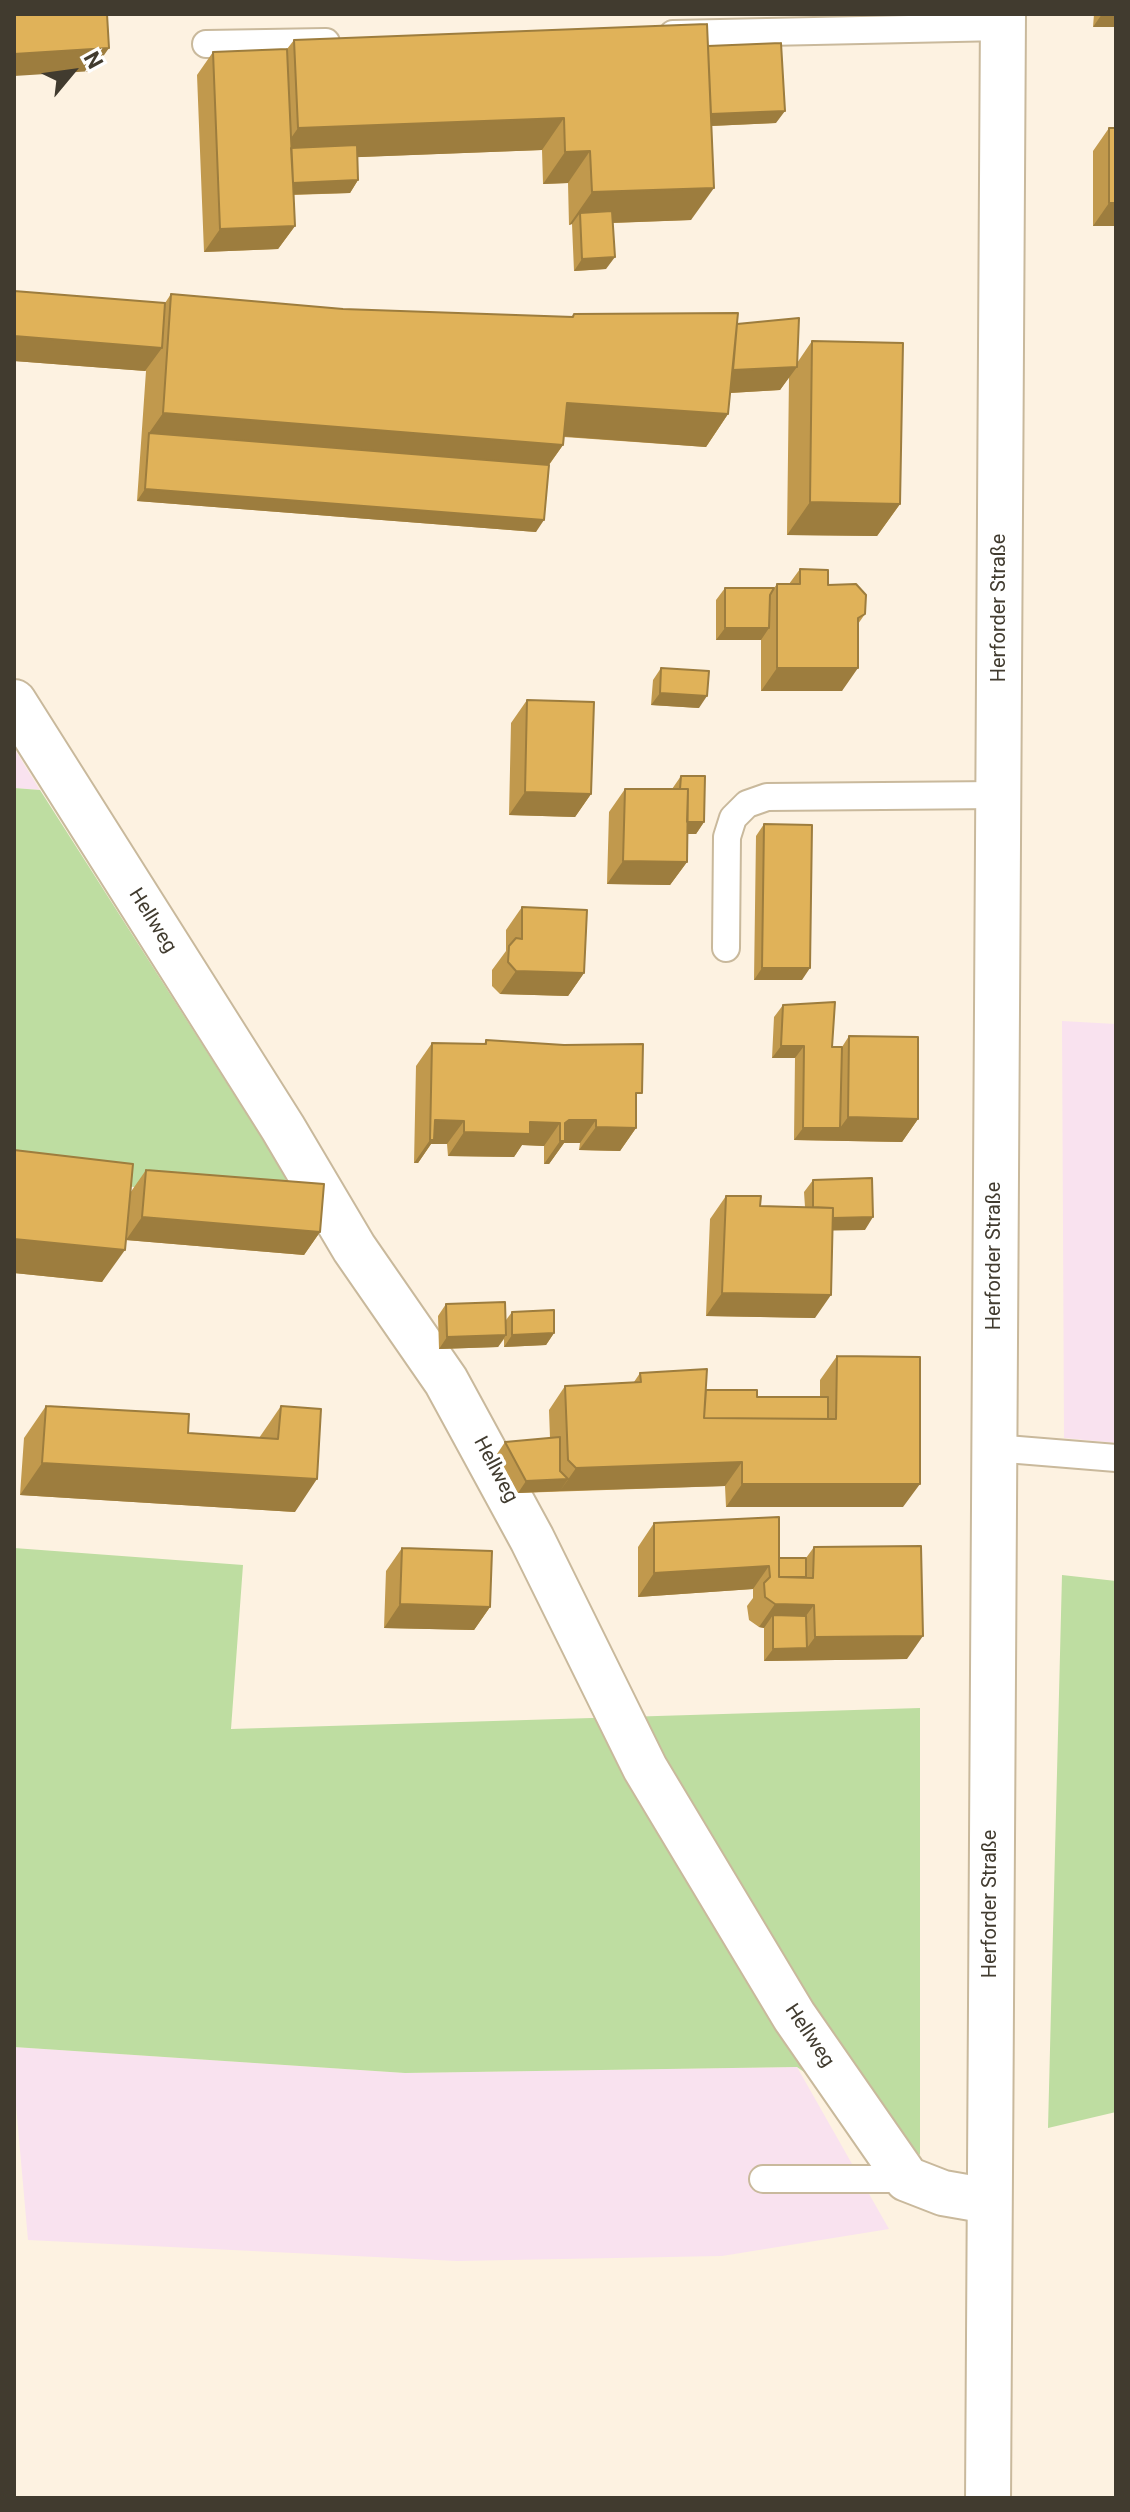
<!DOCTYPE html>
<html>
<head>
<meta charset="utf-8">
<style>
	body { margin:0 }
	#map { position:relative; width:1130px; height:2512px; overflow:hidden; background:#fdf2e1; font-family:Roboto,sans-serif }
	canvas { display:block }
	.frame { position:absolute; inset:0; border:16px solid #413b2f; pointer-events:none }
	.north { position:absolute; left:32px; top:32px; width:80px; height:80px; -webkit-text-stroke:6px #fff; paint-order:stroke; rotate:61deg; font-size:22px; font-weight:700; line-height:32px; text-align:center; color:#413b2f }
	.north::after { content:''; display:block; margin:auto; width:28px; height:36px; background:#413b2f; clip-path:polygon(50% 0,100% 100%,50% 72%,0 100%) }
</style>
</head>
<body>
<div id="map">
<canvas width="1130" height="2512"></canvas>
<div class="frame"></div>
<div class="north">N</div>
</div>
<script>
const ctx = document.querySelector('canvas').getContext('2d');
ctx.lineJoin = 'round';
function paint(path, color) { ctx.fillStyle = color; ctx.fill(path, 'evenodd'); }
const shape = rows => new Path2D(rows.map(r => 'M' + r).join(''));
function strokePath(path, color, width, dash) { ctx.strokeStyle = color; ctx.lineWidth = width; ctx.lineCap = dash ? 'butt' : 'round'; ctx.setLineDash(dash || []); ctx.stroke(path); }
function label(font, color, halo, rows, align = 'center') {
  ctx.font = font + ' Roboto,sans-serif'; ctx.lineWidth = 7; ctx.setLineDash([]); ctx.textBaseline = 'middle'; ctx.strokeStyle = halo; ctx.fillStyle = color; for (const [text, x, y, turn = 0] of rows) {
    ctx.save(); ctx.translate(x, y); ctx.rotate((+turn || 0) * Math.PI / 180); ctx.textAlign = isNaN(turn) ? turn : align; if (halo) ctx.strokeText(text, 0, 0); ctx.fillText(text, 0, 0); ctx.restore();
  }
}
paint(shape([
	[14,748,40,790,14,788],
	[1062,1021,1116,1024,1116,1443,1064,1438],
	[14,2047,405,2073,797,2067,889,2229,722,2256,457,2261,28,2240,14,2083]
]), '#f9e2ef');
paint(shape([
	[14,788,40,790,304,1204,14,1175],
	[14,1548,243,1565,231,1729,920,1708,920,2155,797,2067,405,2073,14,2047],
	[1062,1575,1116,1581,1116,2112,1048,2128]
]), '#bedda1');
const lane = shape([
	[673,34,1003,27],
	[206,44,326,42],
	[726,948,727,837,733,818,747,804,767,797,998,795],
	[994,1448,1116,1458],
	[763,2179,907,2179]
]);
const street = shape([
	[14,702,283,1128,354,1248,446,1381,532,1539,645,1768,794,2016,907,2179,943,2193,989,2201]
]);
const secondary = shape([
	[988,2498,1003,14]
]);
strokePath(lane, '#c9b99c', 30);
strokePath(street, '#c9b99c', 48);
strokePath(secondary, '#c9b99c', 48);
strokePath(lane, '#fff', 26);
strokePath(street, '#fff', 44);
strokePath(secondary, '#fff', 44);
paint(shape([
	[1094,14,1116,14,1093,27],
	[294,40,708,46,776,123,711,126,691,220,613,223,606,269,574,271,572,224,569,225,568,183,543,184,542,150,358,157,358,180,350,193,293,195,295,226,278,249,204,252,197,75,213,52,287,49],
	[1109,128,1116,128,1116,226,1093,226,1093,151],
	[14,291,165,303,171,294,343,309,571,317,574,314,737,324,797,363,812,341,900,504,877,536,787,535,789,377,780,390,730,393,728,414,706,447,564,437,563,445,549,465,536,532,137,501,146,371,14,361],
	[800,569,828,585,865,614,858,624,842,691,761,691,761,640,716,640,716,600,725,588,774,588,777,584,789,584],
	[661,668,699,708,651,705,653,680],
	[527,700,591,794,575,817,509,815,511,723],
	[681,776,704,822,696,834,687,834,687,862,670,885,607,884,609,812,625,789,672,789],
	[764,824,802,980,754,980,756,836],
	[522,907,584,973,568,996,500,994,492,986,492,970,506,951,506,930],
	[783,1005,832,1047,842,1047,849,1036,918,1119,902,1142,794,1140,795,1058,772,1058,774,1017],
	[486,1040,636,1101,636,1128,620,1151,579,1150,580,1143,564,1143,549,1164,544,1164,544,1146,522,1145,514,1157,448,1156,447,1144,431,1144,418,1163,414,1163,416,1066,432,1043,484,1044],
	[14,1150,130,1193,146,1170,320,1232,304,1255,126,1240,102,1282,14,1273],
	[813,1180,865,1230,832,1230,815,1318,706,1316,710,1219,726,1196,760,1206,805,1207,804,1192],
	[446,1304,506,1320,512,1312,554,1333,546,1345,504,1347,504,1339,498,1347,439,1349,438,1316],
	[837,1356,903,1507,726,1507,725,1486,518,1493,497,1454,505,1442,550,1438,549,1410,565,1386,634,1382,640,1373,706,1390,757,1397,820,1397,820,1380],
	[46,1406,188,1433,259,1438,281,1406,295,1512,20,1495,24,1438],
	[654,1523,779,1558,806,1558,814,1547,907,1659,764,1661,764,1628,759,1627,749,1620,747,1606,753,1598,753,1589,638,1597,638,1547],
	[402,1548,490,1607,474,1630,384,1628,386,1571]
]), '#c1994d');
paint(shape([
	[1102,14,1116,14,1116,27,1093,27],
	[109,48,93,71,14,76,14,54],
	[785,111,776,123,688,127,696,115],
	[564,118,542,150,284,160,284,148,298,128],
	[590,151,568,183,543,184,565,152],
	[358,180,350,193,276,195,285,183],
	[714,188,691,220,580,224,580,213,572,224,569,225,592,192],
	[1109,203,1116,203,1116,226,1093,226],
	[295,226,278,249,204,252,220,229],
	[615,257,606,269,574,271,582,259],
	[14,336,162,348,145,371,14,361],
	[797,367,780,390,712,394,728,370],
	[567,403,728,414,706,447,545,435],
	[163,413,563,445,540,477,149,433],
	[145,489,544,520,536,532,137,501],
	[810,502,900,504,877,536,787,535],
	[725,628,769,628,761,640,716,640],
	[777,668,858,668,842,691,761,691],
	[660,693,707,696,699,708,651,705],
	[525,792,591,794,575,817,509,815],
	[680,822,704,822,696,834,672,834],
	[623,861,687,862,670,885,607,884],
	[762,968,810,968,802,980,754,980],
	[516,971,584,973,568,996,500,994],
	[781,1046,804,1046,795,1058,772,1058],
	[848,1117,918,1119,902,1142,794,1140,803,1128,840,1128],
	[435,1120,464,1121,447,1144,431,1144,418,1163,414,1163,430,1140],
	[569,1120,596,1120,580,1143,564,1143,549,1164,544,1164,560,1141,565,1123],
	[530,1122,560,1123,544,1146,522,1145,514,1157,448,1156,464,1132],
	[596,1127,636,1128,620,1151,579,1150],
	[142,1217,320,1232,304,1255,126,1240],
	[873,1217,865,1230,805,1231,814,1219],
	[14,1239,125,1250,102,1282,14,1273],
	[722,1293,831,1295,815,1318,706,1316],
	[554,1333,546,1345,504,1347,512,1335],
	[506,1335,498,1347,439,1349,447,1337],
	[742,1462,725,1486,560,1491,576,1468],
	[42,1463,317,1479,295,1512,20,1495],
	[568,1479,560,1491,518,1493,526,1481],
	[742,1484,920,1484,903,1507,726,1507],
	[769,1566,753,1589,638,1597,654,1573],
	[400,1604,490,1607,474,1630,384,1628],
	[775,1604,814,1605,797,1628,773,1615,764,1628,759,1627],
	[923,1636,907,1659,764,1661,773,1649,807,1648,815,1637]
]), '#9d7d3e');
const building = shape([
	[14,14,107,14,109,48,14,54,14,14],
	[707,24,714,188,592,192,590,151,565,152,564,118,298,128,294,40,707,24],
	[781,43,785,111,711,114,708,46,781,43],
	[287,49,295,226,220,229,213,52,287,49],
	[1109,128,1116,128,1116,203,1109,203,1109,128],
	[357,145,358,180,293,183,291,148,357,145],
	[612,211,615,257,582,259,580,213,612,211],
	[14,291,165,303,162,348,14,336,14,291],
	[171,294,343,309,573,317,574,314,738,313,728,414,567,403,563,445,163,413,171,294],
	[799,318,797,367,733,370,737,324,799,318],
	[812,341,903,343,900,504,810,502,812,341],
	[149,433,549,465,544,520,145,489,149,433],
	[800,569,828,570,828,585,856,584,866,595,865,614,858,618,858,668,777,668,777,584,800,584,800,569],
	[725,588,774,588,770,595,769,628,725,628,725,588],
	[661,668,709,671,707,696,660,693,661,668],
	[527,700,594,702,591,794,525,792,527,700],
	[681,776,705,776,704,822,687,822,688,789,680,789,681,776],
	[625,789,688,789,687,862,623,861,625,789],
	[764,824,812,825,810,968,762,968,764,824],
	[522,907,587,910,584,973,516,971,508,962,509,946,516,938,522,939,522,907],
	[835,1002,832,1047,842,1047,840,1128,803,1128,804,1046,781,1046,783,1005,835,1002],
	[849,1036,918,1037,918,1119,848,1117,849,1036],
	[486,1040,564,1045,643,1044,642,1093,636,1093,636,1128,596,1127,596,1120,569,1120,565,1123,565,1141,560,1141,560,1123,530,1122,530,1134,464,1132,464,1121,435,1120,434,1140,430,1140,432,1043,486,1044,486,1040],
	[14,1150,133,1164,125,1250,14,1239,14,1150],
	[146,1170,324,1184,320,1232,142,1217,146,1170],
	[872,1178,873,1217,833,1218,833,1208,813,1207,813,1180,872,1178],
	[726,1196,761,1196,760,1206,833,1208,831,1295,722,1293,726,1196],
	[505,1302,506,1335,447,1337,446,1304,505,1302],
	[554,1310,554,1333,512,1335,512,1312,554,1310],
	[837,1356,920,1357,920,1484,742,1484,742,1462,576,1468,568,1460,565,1386,641,1382,640,1373,707,1369,704,1418,836,1419,837,1356],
	[706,1390,757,1390,757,1397,828,1397,828,1419,704,1418,706,1390],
	[46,1406,189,1414,188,1433,278,1439,281,1406,321,1409,317,1479,42,1463,46,1406],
	[560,1437,560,1471,568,1479,526,1481,505,1442,560,1437],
	[779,1517,779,1577,813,1578,814,1547,921,1546,923,1636,815,1637,814,1605,775,1604,765,1597,764,1583,770,1577,769,1566,654,1573,654,1523,779,1517],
	[402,1548,492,1551,490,1607,400,1604,402,1548],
	[779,1558,806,1558,806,1577,779,1577,779,1558],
	[773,1615,806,1616,807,1648,773,1649,773,1615]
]);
paint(building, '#e0b259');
strokePath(building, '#9d7d3e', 2);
label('20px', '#413b2f', '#fff', [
	["Herforder Straße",1000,608,-90],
	["Hellweg",152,921,58],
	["Herforder Straße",995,1256,-90],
	["Hellweg",495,1470,62],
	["Herforder Straße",991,1904,-90],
	["Hellweg",809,2036,56]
]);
</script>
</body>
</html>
